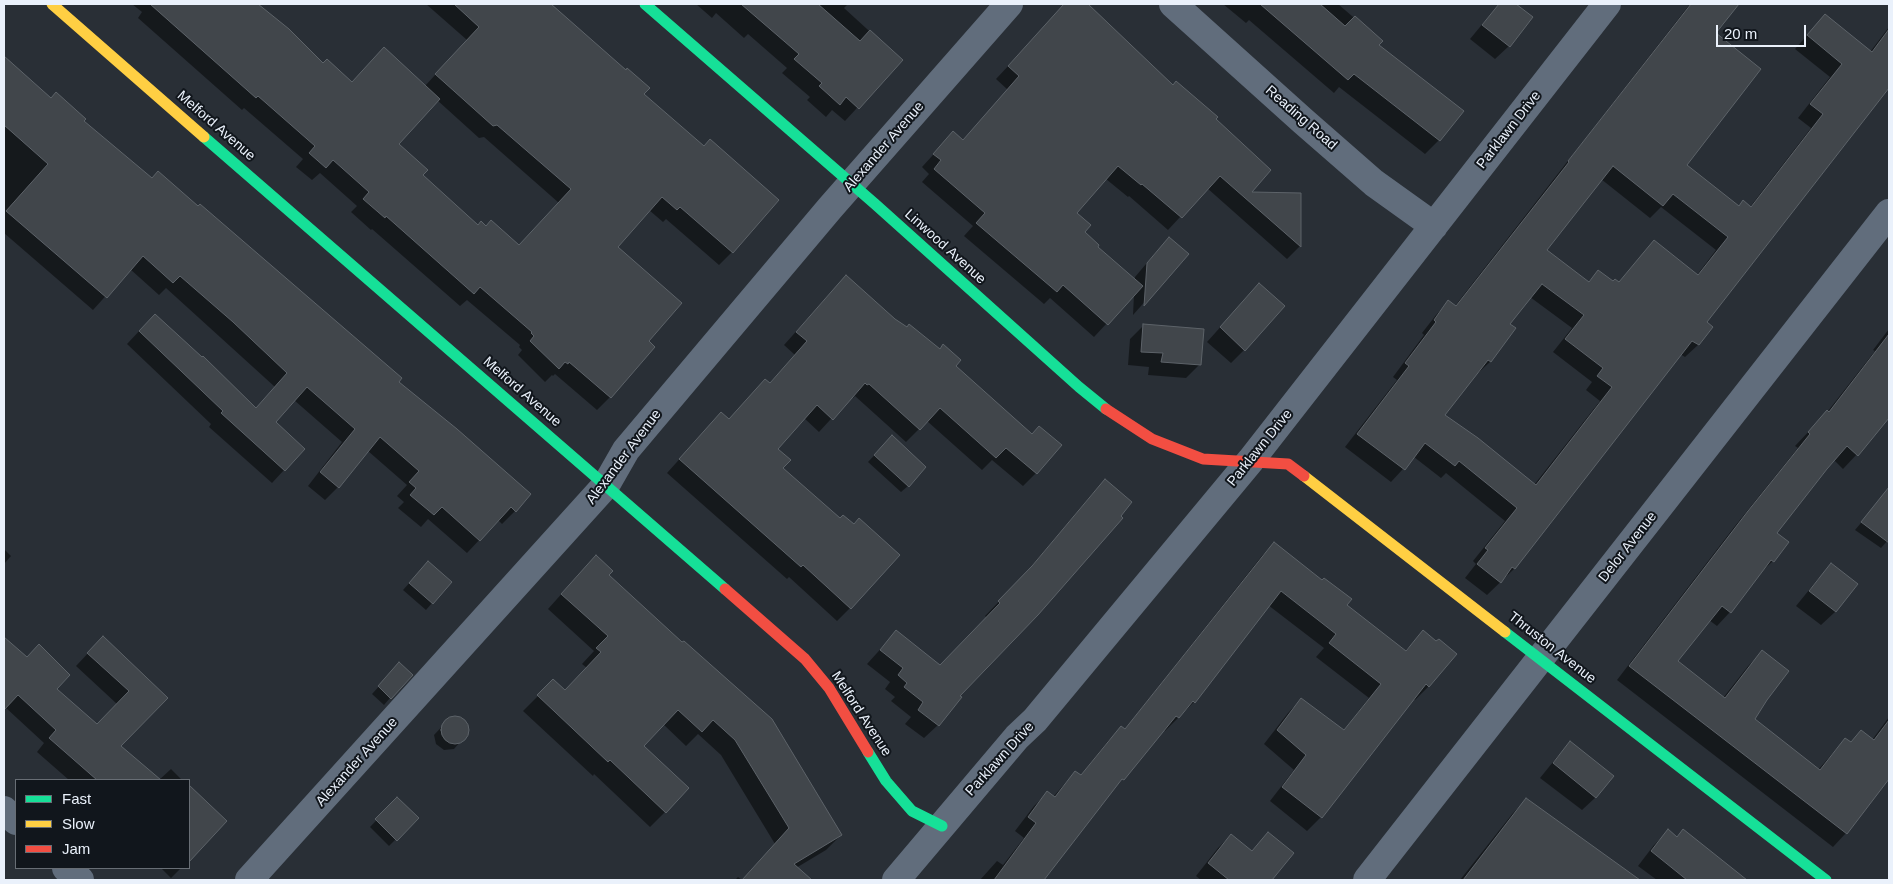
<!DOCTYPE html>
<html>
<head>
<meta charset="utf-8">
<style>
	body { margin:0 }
	#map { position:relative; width:1893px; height:884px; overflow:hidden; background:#292f36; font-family:Helvetica,sans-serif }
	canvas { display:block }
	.frame { position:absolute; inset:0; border:5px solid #eaf1fb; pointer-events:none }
	.legend { position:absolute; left:15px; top:779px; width:175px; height:90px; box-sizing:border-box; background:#11161c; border:1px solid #686e75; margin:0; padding:6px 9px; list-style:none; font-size:15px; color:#eaf1fb }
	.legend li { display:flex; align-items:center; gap:10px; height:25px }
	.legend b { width:25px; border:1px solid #686e75 }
	.scale { position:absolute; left:1716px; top:25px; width:90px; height:22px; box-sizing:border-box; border:2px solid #eaf1fb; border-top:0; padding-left:6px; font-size:15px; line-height:18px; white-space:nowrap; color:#eaf1fb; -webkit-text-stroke:4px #11161c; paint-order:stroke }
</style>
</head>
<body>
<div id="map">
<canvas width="1893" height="884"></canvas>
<div class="frame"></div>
<ul class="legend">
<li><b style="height:6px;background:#16e098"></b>Fast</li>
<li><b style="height:6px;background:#ffcf43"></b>Slow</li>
<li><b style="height:6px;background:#f24e42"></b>Jam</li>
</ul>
<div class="scale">20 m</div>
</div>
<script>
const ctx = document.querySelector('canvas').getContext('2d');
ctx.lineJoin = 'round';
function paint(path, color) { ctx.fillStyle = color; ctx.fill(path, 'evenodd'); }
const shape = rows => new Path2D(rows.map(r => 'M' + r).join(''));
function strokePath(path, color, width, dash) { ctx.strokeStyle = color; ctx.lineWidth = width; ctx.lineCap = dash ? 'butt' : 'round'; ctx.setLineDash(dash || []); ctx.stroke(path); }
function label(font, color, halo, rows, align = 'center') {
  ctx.font = font + ' Helvetica,sans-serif'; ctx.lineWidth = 4; ctx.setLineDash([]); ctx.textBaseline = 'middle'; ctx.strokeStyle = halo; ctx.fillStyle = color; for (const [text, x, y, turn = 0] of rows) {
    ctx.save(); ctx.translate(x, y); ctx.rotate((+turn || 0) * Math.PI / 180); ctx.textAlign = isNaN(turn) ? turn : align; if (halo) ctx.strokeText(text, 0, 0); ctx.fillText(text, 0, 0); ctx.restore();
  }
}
paint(shape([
	[132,4,257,4,288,30,323,65,352,83,425,86,467,40,426,4,549,4,626,71,643,94,732,252,719,265,666,219,663,222,649,210,616,247,647,341,610,397,597,410,555,374,553,376,552,375,545,382,518,355,522,350,519,347,520,345,467,300,460,306,372,229,371,230,351,212,357,206,320,173,312,180,296,167,303,159,244,108,242,110,138,18,142,12],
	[437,100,479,138,484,137,559,203,519,246,486,227,478,226,421,175,397,144],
	[696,4,848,4,844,8,901,60,845,121,832,110,826,117,807,100,810,97,782,73,787,68,748,34,744,38,716,13,712,18],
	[1066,4,1074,4,1076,6,1078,4,1086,4,1173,86,1215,119,1249,193,1300,194,1300,246,1287,259,1207,188,1168,230,1129,196,1128,197,1106,179,1075,213,1083,232,1096,247,1135,281,1135,277,1157,251,1187,254,1133,315,1134,294,1094,337,1050,298,1044,304,964,236,973,226,922,182,929,174,922,167,953,133,963,141,1008,90,996,79],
	[1223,4,1338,4,1381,41,1378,45,1439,140,1425,154,1339,87,1334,93,1249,20,1246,23],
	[1499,4,1514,4,1531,17,1509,46,1495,59,1470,39],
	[1690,4,1737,4,1714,34,1685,166,1739,207,1750,207,1811,128,1798,118,1830,77,1795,49,1825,15,1870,52,1889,27,1889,87,1706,322,1711,327,1698,345,1685,357,1680,354,1514,569,1487,595,1465,578,1476,564,1473,561,1505,521,1446,473,1441,478,1414,457,1391,482,1345,447,1397,380,1393,377,1424,335,1422,333,1436,315,1448,302,1455,306],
	[1601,179,1650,218,1661,207,1716,250,1697,275,1654,241,1618,283,1613,283,1598,272,1588,282,1545,250],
	[1530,297,1572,328,1553,352,1592,382,1586,390,1600,401,1534,485,1443,416,1476,373,1477,374,1490,362,1514,329,1509,325],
	[4,57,50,99,83,121,397,382,515,511,502,524,498,520,467,553,428,519,421,527,398,508,404,502,397,496,407,485,368,451,338,487,325,500,308,486,342,442,294,400,274,422,284,470,272,483,209,427,211,424,127,344,142,328,256,409,275,387,166,288,159,295,130,269,93,310,4,233],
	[1259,284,1244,350,1231,363,1207,342],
	[833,290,894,320,954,366,1036,473,1023,486,992,460,982,470,927,421,906,442,855,396,853,398,852,396,819,432,804,418,776,449,782,468,850,608,837,621,789,577,787,579,667,473,721,413,729,420,765,380,769,384,795,355,784,345],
	[1144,325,1200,364,1186,378,1148,375,1149,367,1128,365,1130,339],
	[1889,329,1889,416,1873,437,1843,469,1834,460,1775,533,1787,543,1773,561,1759,574,1730,612,1717,626,1709,620,1676,662,1723,698,1749,665,1763,652,1766,699,1753,720,1818,770,1845,739,1850,743,1861,732,1872,740,1889,717,1889,777,1846,833,1833,847,1617,680,1735,526,1798,448,1795,446,1828,411,1875,351,1873,350],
	[885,444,908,486,901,492,868,462],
	[1105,480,1119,516,959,696,938,725,924,738,905,724,911,717,891,701,895,697,885,689,890,682,867,664,896,632,940,666,987,618,985,616,1019,581,1092,494],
	[1876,505,1889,514,1889,539,1881,548,1855,530],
	[1274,543,1346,605,1405,651,1423,632,1436,643,1455,654,1428,687,1415,700,1413,699,1321,817,1307,831,1270,801,1294,770,1264,744,1288,713,1301,699,1343,731,1369,698,1316,657,1324,648,1268,605,1194,702,1165,731,1163,730,1112,790,1043,880,980,880,997,861,1003,865,1024,838,1015,831,1034,806,1047,793,1053,797,1075,772,1080,776,1108,741,1121,728,1124,730,1261,557],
	[4,549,11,556,4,564],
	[1831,565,1856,584,1835,612,1821,625,1796,606,1818,579],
	[422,569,432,603,426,610,403,590],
	[582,571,607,575,841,835,826,850,796,868,803,874,797,880,735,880,738,877,742,880,775,844,721,755,698,734,686,746,663,724,643,746,665,812,650,827,594,774,593,776,523,711,553,681,565,692,587,668,582,664,594,651,548,609],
	[4,639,26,659,55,689,97,725,117,704,76,666,91,650,166,698,119,746,159,780,69,780,37,752,44,743,5,707,4,708],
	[393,671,390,698,384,705,372,694],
	[458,718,466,724,467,734,454,749,444,750,436,744,434,735,448,720],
	[1570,743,1596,797,1582,810,1540,778,1557,757],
	[171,769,182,780,159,780],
	[189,786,225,822,189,860],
	[397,799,417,818,389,846,370,827],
	[1526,800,1626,871,1618,880,1460,880,1513,813],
	[1668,831,1676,838,1683,831,1745,880,1657,880,1638,866,1654,845],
	[1268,833,1293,853,1271,880,1201,880,1196,876,1218,848,1231,835,1251,852],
	[161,868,181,868,171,878]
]), '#0007');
const building = shape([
	[150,4,258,4,289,29,323,63,327,59,352,82,384,47,440,99,399,144,428,170,423,175,478,225,481,221,486,226,491,220,519,245,571,189,497,125,493,126,435,74,479,27,454,4,551,4,626,70,627,68,650,88,644,94,704,146,710,139,779,200,733,253,680,207,677,210,662,197,618,247,682,303,649,341,655,347,611,398,569,362,568,364,565,362,559,369,530,341,534,336,531,333,532,332,480,287,474,294,386,216,385,218,363,199,369,192,333,160,326,168,309,153,315,146,258,96,256,98,150,4],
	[741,4,818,4,860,41,870,30,903,60,859,109,846,97,840,105,819,86,822,83,794,59,799,54,741,4],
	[1064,4,1088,4,1173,85,1176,81,1218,117,1216,119,1271,170,1252,192,1301,193,1301,247,1220,176,1182,218,1142,184,1141,185,1118,166,1077,213,1091,225,1085,232,1099,245,1098,247,1143,286,1108,325,1063,285,1057,292,976,223,985,213,934,169,941,160,933,154,953,131,963,140,1019,76,1008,66,1064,4],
	[1260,4,1320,4,1345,26,1355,16,1383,41,1379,45,1464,111,1440,141,1354,74,1348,80,1260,4],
	[1499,4,1516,4,1533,17,1510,47,1482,25,1499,4],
	[1691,4,1739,4,1716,33,1761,69,1687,165,1739,206,1743,200,1751,207,1823,114,1810,104,1842,64,1807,35,1825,14,1872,52,1889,29,1889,88,1707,322,1713,327,1699,345,1692,341,1515,569,1512,567,1501,583,1477,564,1488,550,1485,548,1517,508,1459,461,1455,466,1425,443,1405,470,1357,434,1409,366,1405,363,1436,322,1434,320,1448,300,1456,306,1569,162,1568,161,1691,4],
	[1613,166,1663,206,1673,194,1728,237,1698,275,1654,240,1619,282,1615,279,1613,281,1598,270,1589,282,1547,250,1613,166],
	[1542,284,1584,315,1565,339,1603,368,1597,376,1612,387,1536,485,1478,438,1445,415,1488,360,1491,362,1516,328,1510,324,1542,284],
	[4,56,51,98,56,92,86,119,84,121,152,178,158,171,198,206,200,204,402,378,399,382,457,429,531,494,516,512,511,507,480,541,442,507,434,515,410,495,416,488,409,482,419,471,380,437,339,488,320,472,355,429,307,387,276,422,305,449,285,471,221,413,223,411,139,331,155,314,202,357,203,356,256,408,287,373,233,322,180,276,173,283,143,256,107,298,6,211,48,164,4,125,4,56],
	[1169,237,1189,254,1144,306,1147,263,1169,237],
	[846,275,895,319,907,327,909,324,940,349,943,344,961,360,956,366,1032,434,1039,426,1062,445,1037,474,1006,448,996,458,940,408,920,430,869,384,867,385,865,383,833,420,817,405,778,449,791,460,783,468,840,518,843,515,854,524,859,518,900,555,851,609,803,565,801,567,679,459,721,412,729,419,765,379,770,383,807,341,796,332,846,275],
	[1259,283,1285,306,1245,351,1220,327,1259,283],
	[1143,324,1204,329,1201,365,1161,362,1163,353,1141,352,1143,324],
	[1889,334,1889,418,1858,456,1847,446,1827,469,1777,533,1789,542,1774,562,1771,560,1731,613,1722,606,1678,661,1725,698,1762,650,1789,671,1767,700,1755,719,1820,770,1845,738,1851,742,1861,730,1874,740,1889,720,1889,779,1847,834,1629,666,1748,511,1810,434,1808,432,1827,410,1829,412,1889,334],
	[892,435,926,467,909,487,874,455,892,435],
	[1105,479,1132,502,1121,516,1123,518,1038,615,960,696,962,697,939,726,918,710,923,702,904,687,907,683,898,675,903,668,880,650,896,630,940,665,1000,603,998,601,1032,566,1105,479],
	[1889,487,1889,543,1861,522,1889,487],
	[1274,542,1322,580,1324,578,1352,599,1347,605,1406,651,1423,630,1436,641,1439,639,1457,654,1429,687,1426,684,1322,818,1282,787,1306,755,1277,730,1301,698,1344,730,1381,684,1329,643,1336,634,1281,591,1195,703,1193,701,1179,718,1176,716,1124,780,1122,779,1044,880,994,880,1036,823,1028,817,1047,791,1055,797,1075,771,1081,775,1121,726,1125,729,1274,542],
	[596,555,613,571,609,575,682,642,684,641,772,719,842,835,794,864,812,880,742,880,789,828,735,740,713,720,702,732,678,710,644,746,689,788,666,813,610,760,608,762,537,695,553,679,565,690,601,652,596,648,608,636,561,594,596,555],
	[428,561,452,582,433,604,409,583,428,561],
	[1831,563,1858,584,1836,612,1809,591,1831,563],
	[103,636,168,698,121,746,161,780,97,780,49,738,56,730,18,695,4,710,4,637,27,657,39,644,70,675,57,689,97,724,129,691,87,653,103,636],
	[399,662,413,675,391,699,378,686,399,662],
	'441 730a14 14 0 1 1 28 0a14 14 0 1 1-28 0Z',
	[1570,741,1614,776,1596,798,1553,763,1570,741],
	[189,785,227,821,189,862,189,785],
	[397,797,419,818,397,841,375,819,397,797],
	[1526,798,1640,880,1463,880,1526,798],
	[1668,829,1677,837,1683,829,1747,880,1687,880,1651,851,1668,829],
	[1268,832,1294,853,1272,880,1229,880,1208,863,1231,834,1252,851,1268,832]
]);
paint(building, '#41464b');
strokePath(building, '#5d6369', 1);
strokePath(shape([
	[1173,4,1303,121,1374,183,1434,226],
	[4,810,16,821],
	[66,868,80,880],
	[249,880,606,485,626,450,830,208,1009,4],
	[896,880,1017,737,1035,720,1251,460,1607,4],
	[1367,880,1889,213]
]), '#616d7c', 28);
strokePath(shape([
	[645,4,875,204,1079,387,1106,409],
	[204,137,725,589],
	[1505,632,1826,880],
	[868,752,886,781,912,811,942,826]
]), '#16e098', 11);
strokePath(shape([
	[52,4,204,137],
	[1304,476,1505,632]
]), '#ffcf43', 11);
strokePath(shape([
	[1106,409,1152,439,1203,459,1288,464,1304,476],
	[725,589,805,659,829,688,868,752]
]), '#f24e42', 11);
label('14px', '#eaf1fb', '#11161c', [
	["Reading Road",1301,118,41],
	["Melford Avenue",216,126,41],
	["Parklawn Drive",1509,130,-52],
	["Alexander Avenue",884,147,-49],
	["Linwood Avenue",945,247,42],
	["Melford Avenue",522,392,41],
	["Parklawn Drive",1260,448,-51],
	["Alexander Avenue",624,457,-53],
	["Delor Avenue",1628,547,-52],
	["Thruston Avenue",1552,648,38],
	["Melford Avenue",861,714,57],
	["Parklawn Drive",1000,759,-48],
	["Alexander Avenue",357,762,-48]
]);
</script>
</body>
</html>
